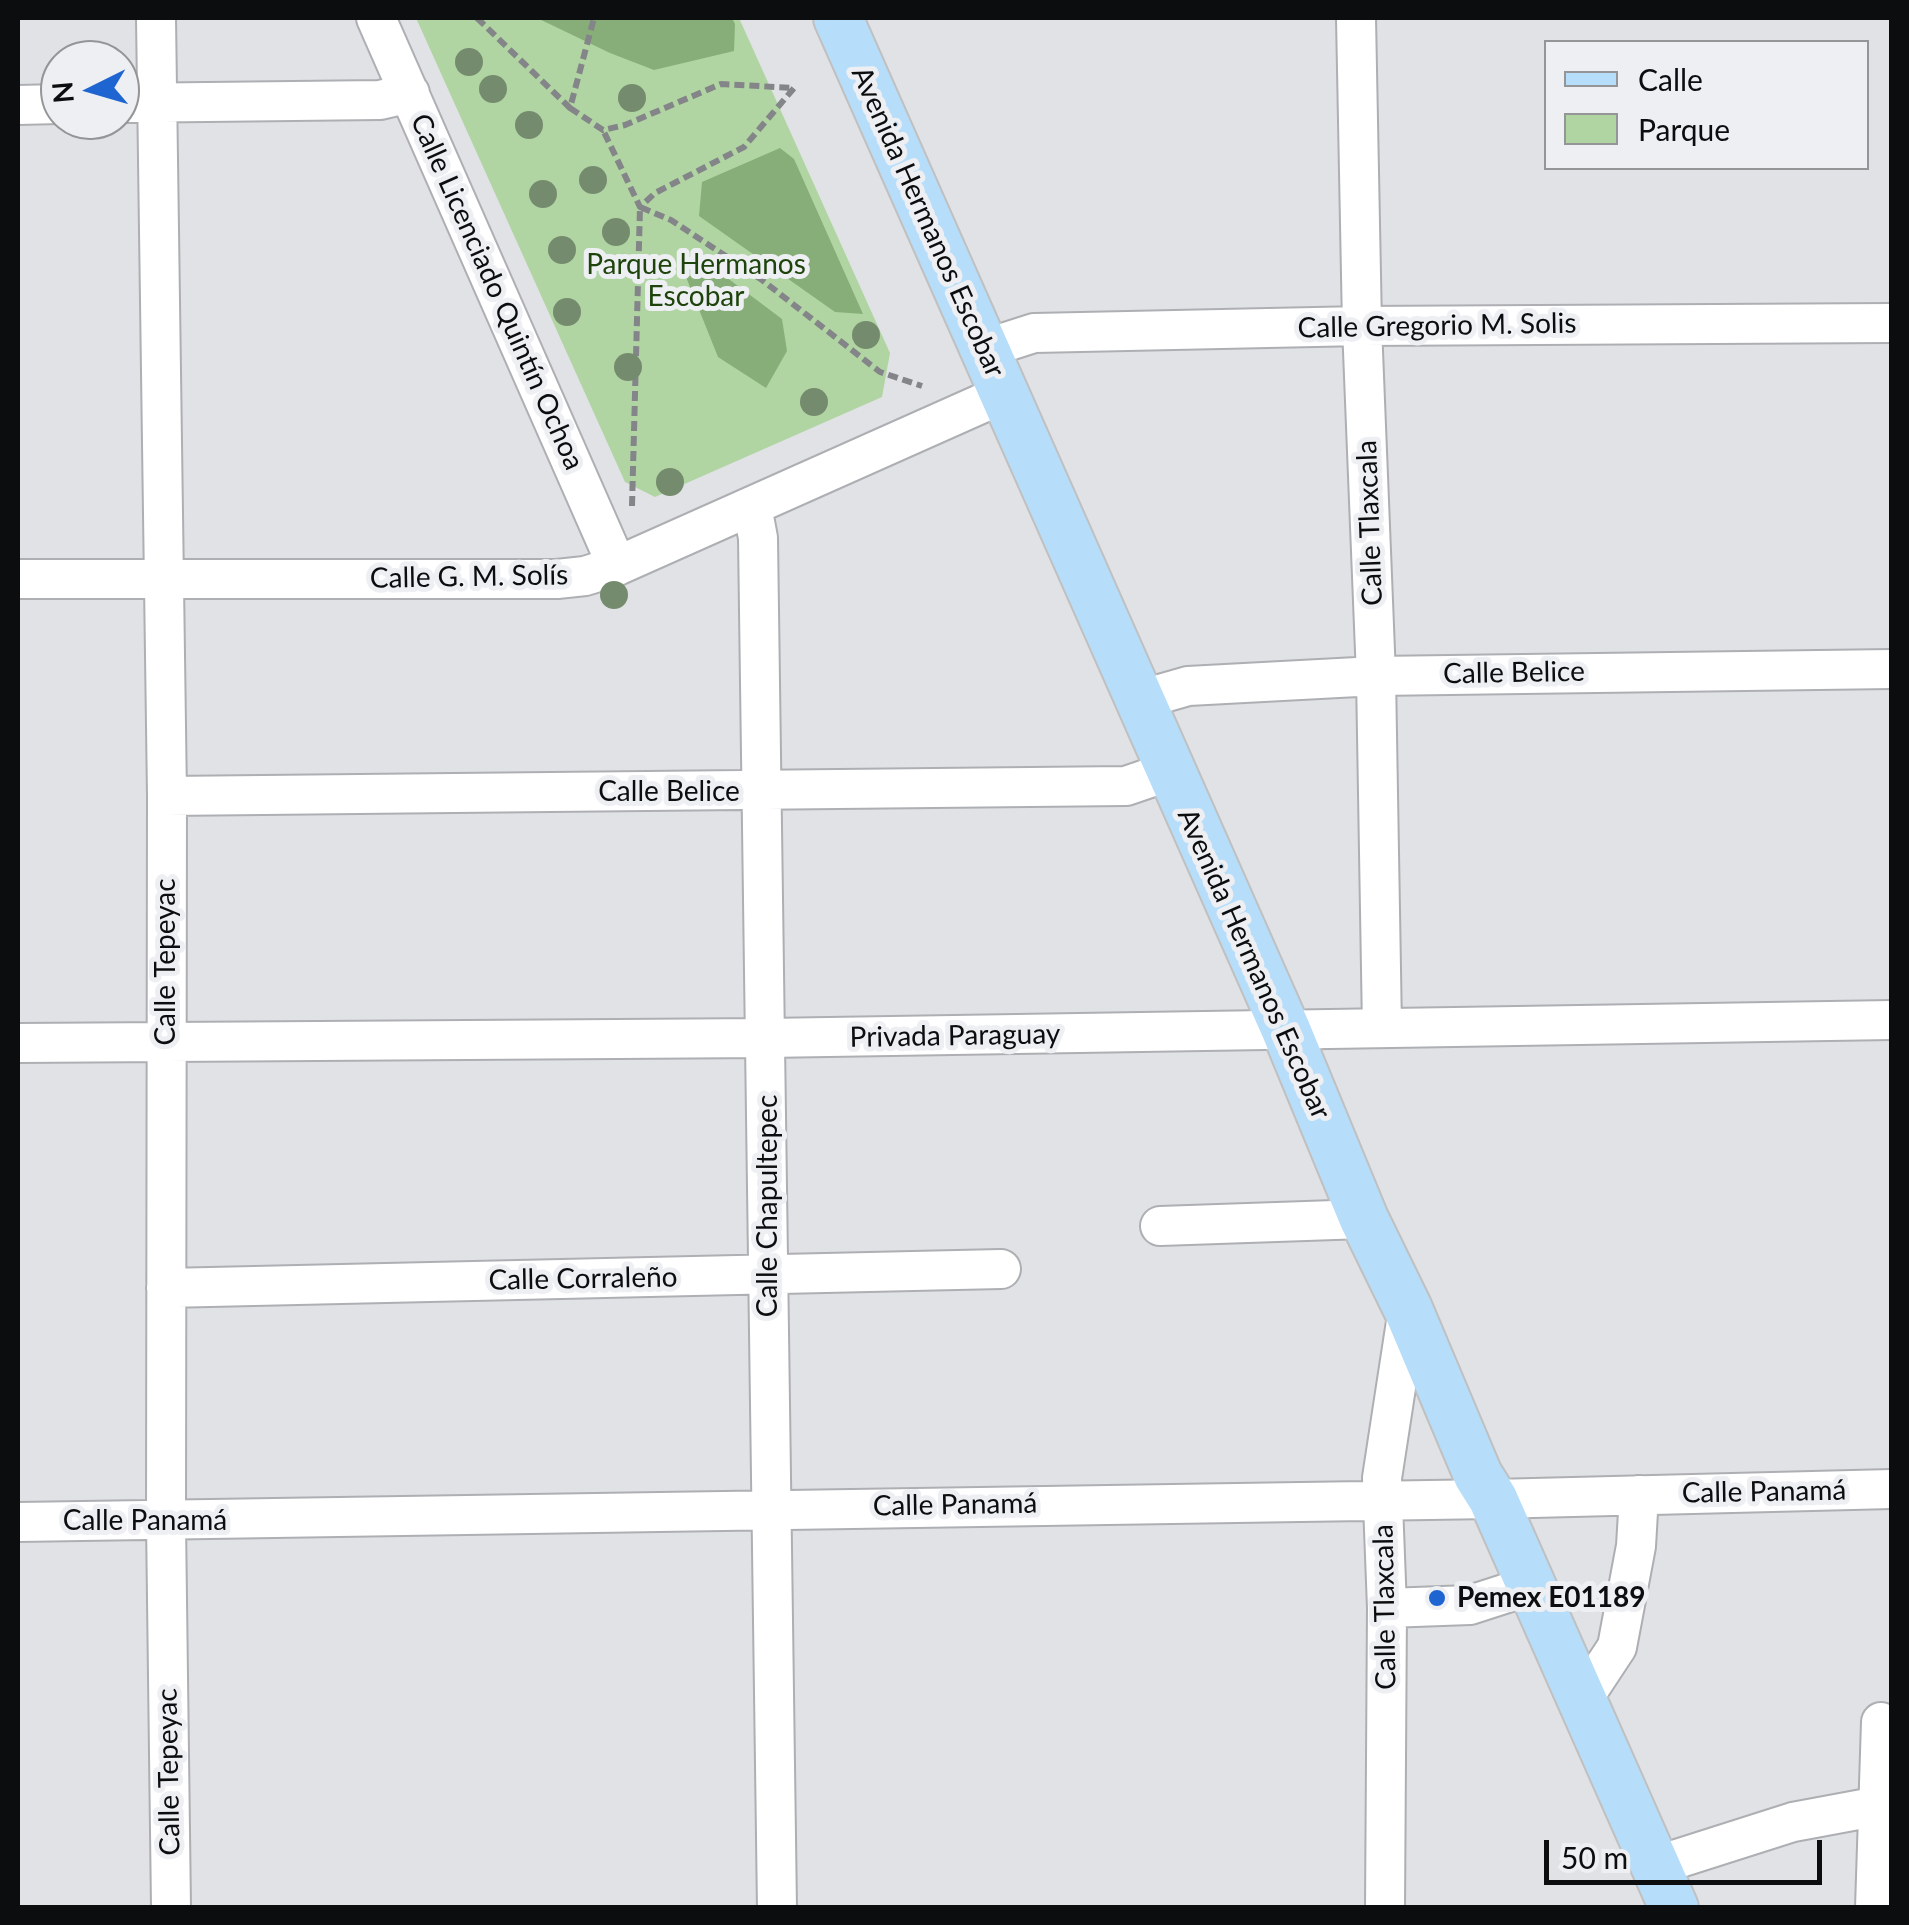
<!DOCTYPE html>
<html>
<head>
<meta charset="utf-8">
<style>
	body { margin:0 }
	#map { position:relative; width:1909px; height:1925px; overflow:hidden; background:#e0e2e6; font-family:Lato,sans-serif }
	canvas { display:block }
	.frame { position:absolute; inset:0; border:20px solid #0c0d0e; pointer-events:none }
	.legend { position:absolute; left:1544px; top:40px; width:325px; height:130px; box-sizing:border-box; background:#edeff3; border:2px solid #939597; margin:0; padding:12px 18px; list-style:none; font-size:30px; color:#0c0d0e }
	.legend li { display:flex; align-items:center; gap:20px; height:50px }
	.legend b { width:50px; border:2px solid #939597 }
	.north { position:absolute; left:40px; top:40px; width:100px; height:100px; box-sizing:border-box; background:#edeff3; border:2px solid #939597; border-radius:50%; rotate:265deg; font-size:28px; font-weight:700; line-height:40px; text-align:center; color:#0c0d0e }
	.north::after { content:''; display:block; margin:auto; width:35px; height:45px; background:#1e65d1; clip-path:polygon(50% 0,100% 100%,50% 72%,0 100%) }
	.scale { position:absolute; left:1544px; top:1840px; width:278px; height:45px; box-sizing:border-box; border:5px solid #0c0d0e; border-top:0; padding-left:12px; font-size:30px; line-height:35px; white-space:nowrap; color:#0c0d0e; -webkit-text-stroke:8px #edeff3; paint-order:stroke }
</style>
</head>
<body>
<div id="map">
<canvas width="1909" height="1925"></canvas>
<div class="frame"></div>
<ul class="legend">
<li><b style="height:12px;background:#b6ddf9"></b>Calle</li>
<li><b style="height:28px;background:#b0d5a3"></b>Parque</li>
</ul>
<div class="north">N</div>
<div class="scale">50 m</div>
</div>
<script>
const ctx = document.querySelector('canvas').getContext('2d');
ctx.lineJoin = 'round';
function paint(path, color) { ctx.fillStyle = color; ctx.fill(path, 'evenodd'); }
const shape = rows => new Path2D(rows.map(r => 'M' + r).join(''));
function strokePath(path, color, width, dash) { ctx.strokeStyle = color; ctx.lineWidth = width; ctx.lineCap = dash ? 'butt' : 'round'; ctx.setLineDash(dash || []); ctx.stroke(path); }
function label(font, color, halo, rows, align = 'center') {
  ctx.font = font + ' Lato,sans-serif'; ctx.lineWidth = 10; ctx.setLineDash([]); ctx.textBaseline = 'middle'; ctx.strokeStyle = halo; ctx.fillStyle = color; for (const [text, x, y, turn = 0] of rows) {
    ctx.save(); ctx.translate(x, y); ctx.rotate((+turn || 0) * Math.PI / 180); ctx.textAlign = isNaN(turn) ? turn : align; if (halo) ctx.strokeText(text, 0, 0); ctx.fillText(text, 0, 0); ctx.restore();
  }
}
paint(shape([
	[416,18,739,18,890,353,882,397,655,497,625,482]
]), '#b0d5a3');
paint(shape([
	[537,18,732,18,735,24,734,51,654,70,610,53],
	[780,148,794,159,863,314,835,312,699,216,702,182],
	[714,268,782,319,787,351,766,388,718,357,686,277]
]), '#87ae78');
const minor = shape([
	[156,18,167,796,166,1522,171,1908],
	[376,18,617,566],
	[1356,18,1362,326,1376,676,1382,1028],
	[120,103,380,100,410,93],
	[18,105,60,104],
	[984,349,1034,333,1362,326,1892,323],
	[752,506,758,538,777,1908],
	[18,579,557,579,585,576,617,566,1003,394],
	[1139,700,1188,686,1376,676,1892,669],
	[167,796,1126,786,1170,771],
	[18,1043,766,1038,1892,1020],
	[1160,1226,1364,1219],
	[166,1288,1001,1269],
	[18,1522,1493,1499,1892,1489],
	[1387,1608,1470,1605,1532,1585],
	[1582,1700,1617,1647,1636,1546,1639,1495],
	[1658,1865,1793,1822,1879,1806],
	[1385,1908,1387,1608,1382,1478,1408,1309],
	[1875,1908,1881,1722]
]);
const major = shape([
	[838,18,1286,1030,1364,1219,1408,1309,1478,1475,1493,1499,1674,1908]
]);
strokePath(minor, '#adafb3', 42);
strokePath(major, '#c0c0c0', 52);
strokePath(shape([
	[477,18,570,108,594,18],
	[570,108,603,130,625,125,721,84,794,88,744,147,655,193,640,207,603,130],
	[632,506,640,207,671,220,762,280,880,372,922,386]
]), '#848588', 6, [10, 5]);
strokePath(minor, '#fff', 38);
strokePath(major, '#b6ddf9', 48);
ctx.fillStyle = '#758b6e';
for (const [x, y] of [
	[469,62],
	[493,89],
	[632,98],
	[529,125],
	[593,180],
	[543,194],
	[616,232],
	[562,250],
	[567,312],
	[866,335],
	[628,367],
	[814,402],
	[670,482],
	[614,595]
]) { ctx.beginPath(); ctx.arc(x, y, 14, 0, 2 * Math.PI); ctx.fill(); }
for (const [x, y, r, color] of [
	[1437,1598,10,"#1e65d1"]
]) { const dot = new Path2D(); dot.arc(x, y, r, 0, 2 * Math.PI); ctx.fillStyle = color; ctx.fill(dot); strokePath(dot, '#edeff3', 4); }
label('28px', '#0c0d0e', '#edeff3', [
	["Avenida Hermanos Escobar",928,222,66],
	["Calle Licenciado Quintín Ochoa",497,292,66],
	["Calle Gregorio M. Solis",1437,326,-1],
	["Calle Tlaxcala",1370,523,-92],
	["Calle G. M. Solís",469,577,-1],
	["Calle Belice",1514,673,-1],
	["Calle Belice",669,792],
	["Calle Tepeyac",166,962,-90],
	["Avenida Hermanos Escobar",1254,964,66],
	["Privada Paraguay",955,1036,-1],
	["Calle Chapultepec",768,1206,-90],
	["Calle Corraleño",583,1279,-1],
	["Calle Panamá",1764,1492,-1],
	["Calle Panamá",955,1505,-1],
	["Calle Panamá",145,1521],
	["Calle Tlaxcala",1385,1607,-91],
	["Calle Tepeyac",169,1772,-91]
]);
label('28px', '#1e440b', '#edeff3', [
	["Parque Hermanos",696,265],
	["Escobar",696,297]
]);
label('bold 28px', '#0c0d0e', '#edeff3', [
	["Pemex E01189",1457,1598]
], 'left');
</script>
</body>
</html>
